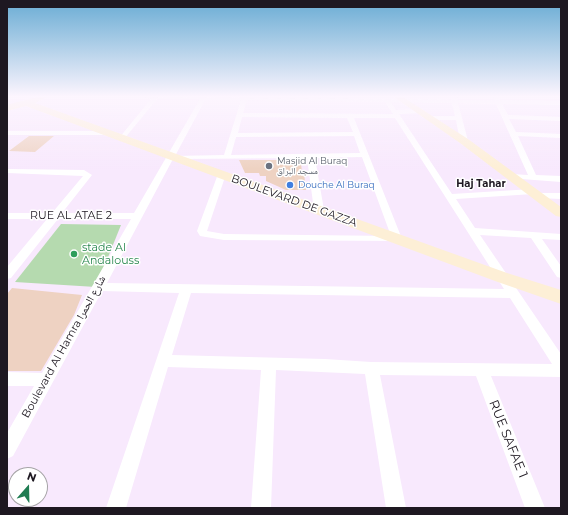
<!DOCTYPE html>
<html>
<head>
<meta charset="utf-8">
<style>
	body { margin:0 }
	#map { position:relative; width:568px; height:515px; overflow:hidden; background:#f8e9fd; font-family:Montserrat,sans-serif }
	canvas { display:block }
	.frame { position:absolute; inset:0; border:8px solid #1e1821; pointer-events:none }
	.north { position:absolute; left:8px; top:467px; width:40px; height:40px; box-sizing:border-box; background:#fff; border:1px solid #a5a3a6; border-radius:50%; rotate:20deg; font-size:11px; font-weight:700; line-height:16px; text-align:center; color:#1e1821 }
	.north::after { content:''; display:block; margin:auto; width:14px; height:18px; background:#1f7c52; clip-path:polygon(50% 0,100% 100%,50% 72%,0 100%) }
</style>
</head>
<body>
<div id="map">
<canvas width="568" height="515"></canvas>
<div class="frame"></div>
<div class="north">N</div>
</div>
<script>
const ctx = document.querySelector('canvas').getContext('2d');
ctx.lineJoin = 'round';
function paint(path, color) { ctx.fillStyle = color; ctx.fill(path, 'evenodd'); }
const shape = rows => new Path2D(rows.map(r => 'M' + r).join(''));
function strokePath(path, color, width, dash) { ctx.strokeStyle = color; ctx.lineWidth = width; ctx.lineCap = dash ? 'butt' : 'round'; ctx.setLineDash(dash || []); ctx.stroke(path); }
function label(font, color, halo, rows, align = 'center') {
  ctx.font = font + ' Montserrat,"Noto Naskh Arabic",sans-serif'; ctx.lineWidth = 3; ctx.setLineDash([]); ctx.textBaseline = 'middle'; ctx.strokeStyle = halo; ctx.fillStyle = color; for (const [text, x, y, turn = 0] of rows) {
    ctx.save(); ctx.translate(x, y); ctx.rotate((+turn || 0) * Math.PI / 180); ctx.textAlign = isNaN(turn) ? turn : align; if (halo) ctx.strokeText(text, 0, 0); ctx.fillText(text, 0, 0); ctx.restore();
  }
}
paint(shape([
	[61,224,121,225,96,287,15,282]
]), '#b5daaf');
paint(shape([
	[29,136,54,136,35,152,9,151],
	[239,160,298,160,299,162,301,163,302,173,304,173,306,190,286,190,266,181,266,176,260,176,259,173,245,173],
	[12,288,82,295,74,315,41,371,7,371,7,294]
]), '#eed2c2');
paint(shape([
	[145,97,452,100,451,97,457,97,458,100,495,100,493,97,499,97,500,100,561,101,561,105,502,104,508,115,561,117,561,121,509,119,516,132,561,134,561,138,518,136,536,175,561,176,561,182,508,178,507,176,511,174,528,175,496,104,458,103,468,141,464,143,460,141,456,120,430,120,427,118,430,116,455,116,452,103,391,102,396,110,421,109,424,111,421,113,399,114,452,194,532,189,536,193,561,193,561,199,537,198,533,194,456,199,475,228,561,234,561,240,542,239,561,266,561,278,557,277,531,238,480,235,561,354,561,377,491,376,545,508,525,508,476,376,380,375,406,508,386,508,365,374,276,370,271,508,251,508,261,370,168,367,126,508,106,508,179,293,102,291,13,456,7,459,7,433,34,386,7,386,7,372,42,373,131,219,58,219,11,278,7,279,7,267,47,219,7,219,7,213,52,213,83,176,7,173,7,169,84,170,92,175,62,213,134,213,200,99,157,99,124,139,120,139,120,137,151,99,145,97],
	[205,100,241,100,224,155,175,156,205,100],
	[247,100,385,102,393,114,243,113,247,100],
	[242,117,347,118,353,132,238,133,242,117],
	[354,118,395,118,504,289,107,283,173,159,307,158,314,210,319,213,324,210,315,158,362,157,391,236,224,234,207,231,226,174,222,172,218,174,197,231,200,236,224,240,401,241,402,239,354,118],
	[354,136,360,153,231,155,236,137,354,136],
	[191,293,510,298,552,364,371,362,325,359,172,355,191,293],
	[7,131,109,131,112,133,109,135,7,135,7,131]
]), '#fff');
paint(shape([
	[36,97,47,97,35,103,507,273,561,290,561,304,495,281,26,106,7,111,7,105,36,97],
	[394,97,403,97,468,139,561,207,561,217,556,216,460,143,394,97]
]), '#fdefd6');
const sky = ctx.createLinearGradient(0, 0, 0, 169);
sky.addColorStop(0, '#69acd4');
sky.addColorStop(0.57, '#fcf5fe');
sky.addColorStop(1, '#fcf5fe00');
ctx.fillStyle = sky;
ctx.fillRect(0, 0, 568, 169);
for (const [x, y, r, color] of [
	[269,166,4,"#6b7280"],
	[290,185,4,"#3f7fe0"],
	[74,254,4,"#2e9e5b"]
]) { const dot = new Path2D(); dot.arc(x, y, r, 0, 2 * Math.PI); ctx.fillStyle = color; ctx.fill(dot); strokePath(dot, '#fff', 1.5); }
label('9px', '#5b616d', '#fff', [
	["Masjid Al Buraq",277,161],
	["مسجد البراق",277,171]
], 'left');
label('9px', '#366cbe', '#fff', [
	["Douche Al Buraq",298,185]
], 'left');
label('bold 10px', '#1e1821', '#fff', [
	["Haj Tahar",481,184]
]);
label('11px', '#1e1821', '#fff', [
	["BOULEVARD DE GAZZA",294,201,20],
	["RUE AL ATAE 2",71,216],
	["Boulevard Al Hamra شارع الحمرا",64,347,-61]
]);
label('11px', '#27864d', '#fff', [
	["stade Al",82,248],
	["Andalouss",82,261]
], 'left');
label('13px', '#1e1821', '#fff', [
	["RUE SAFAE 1",508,439,68]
]);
</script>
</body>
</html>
